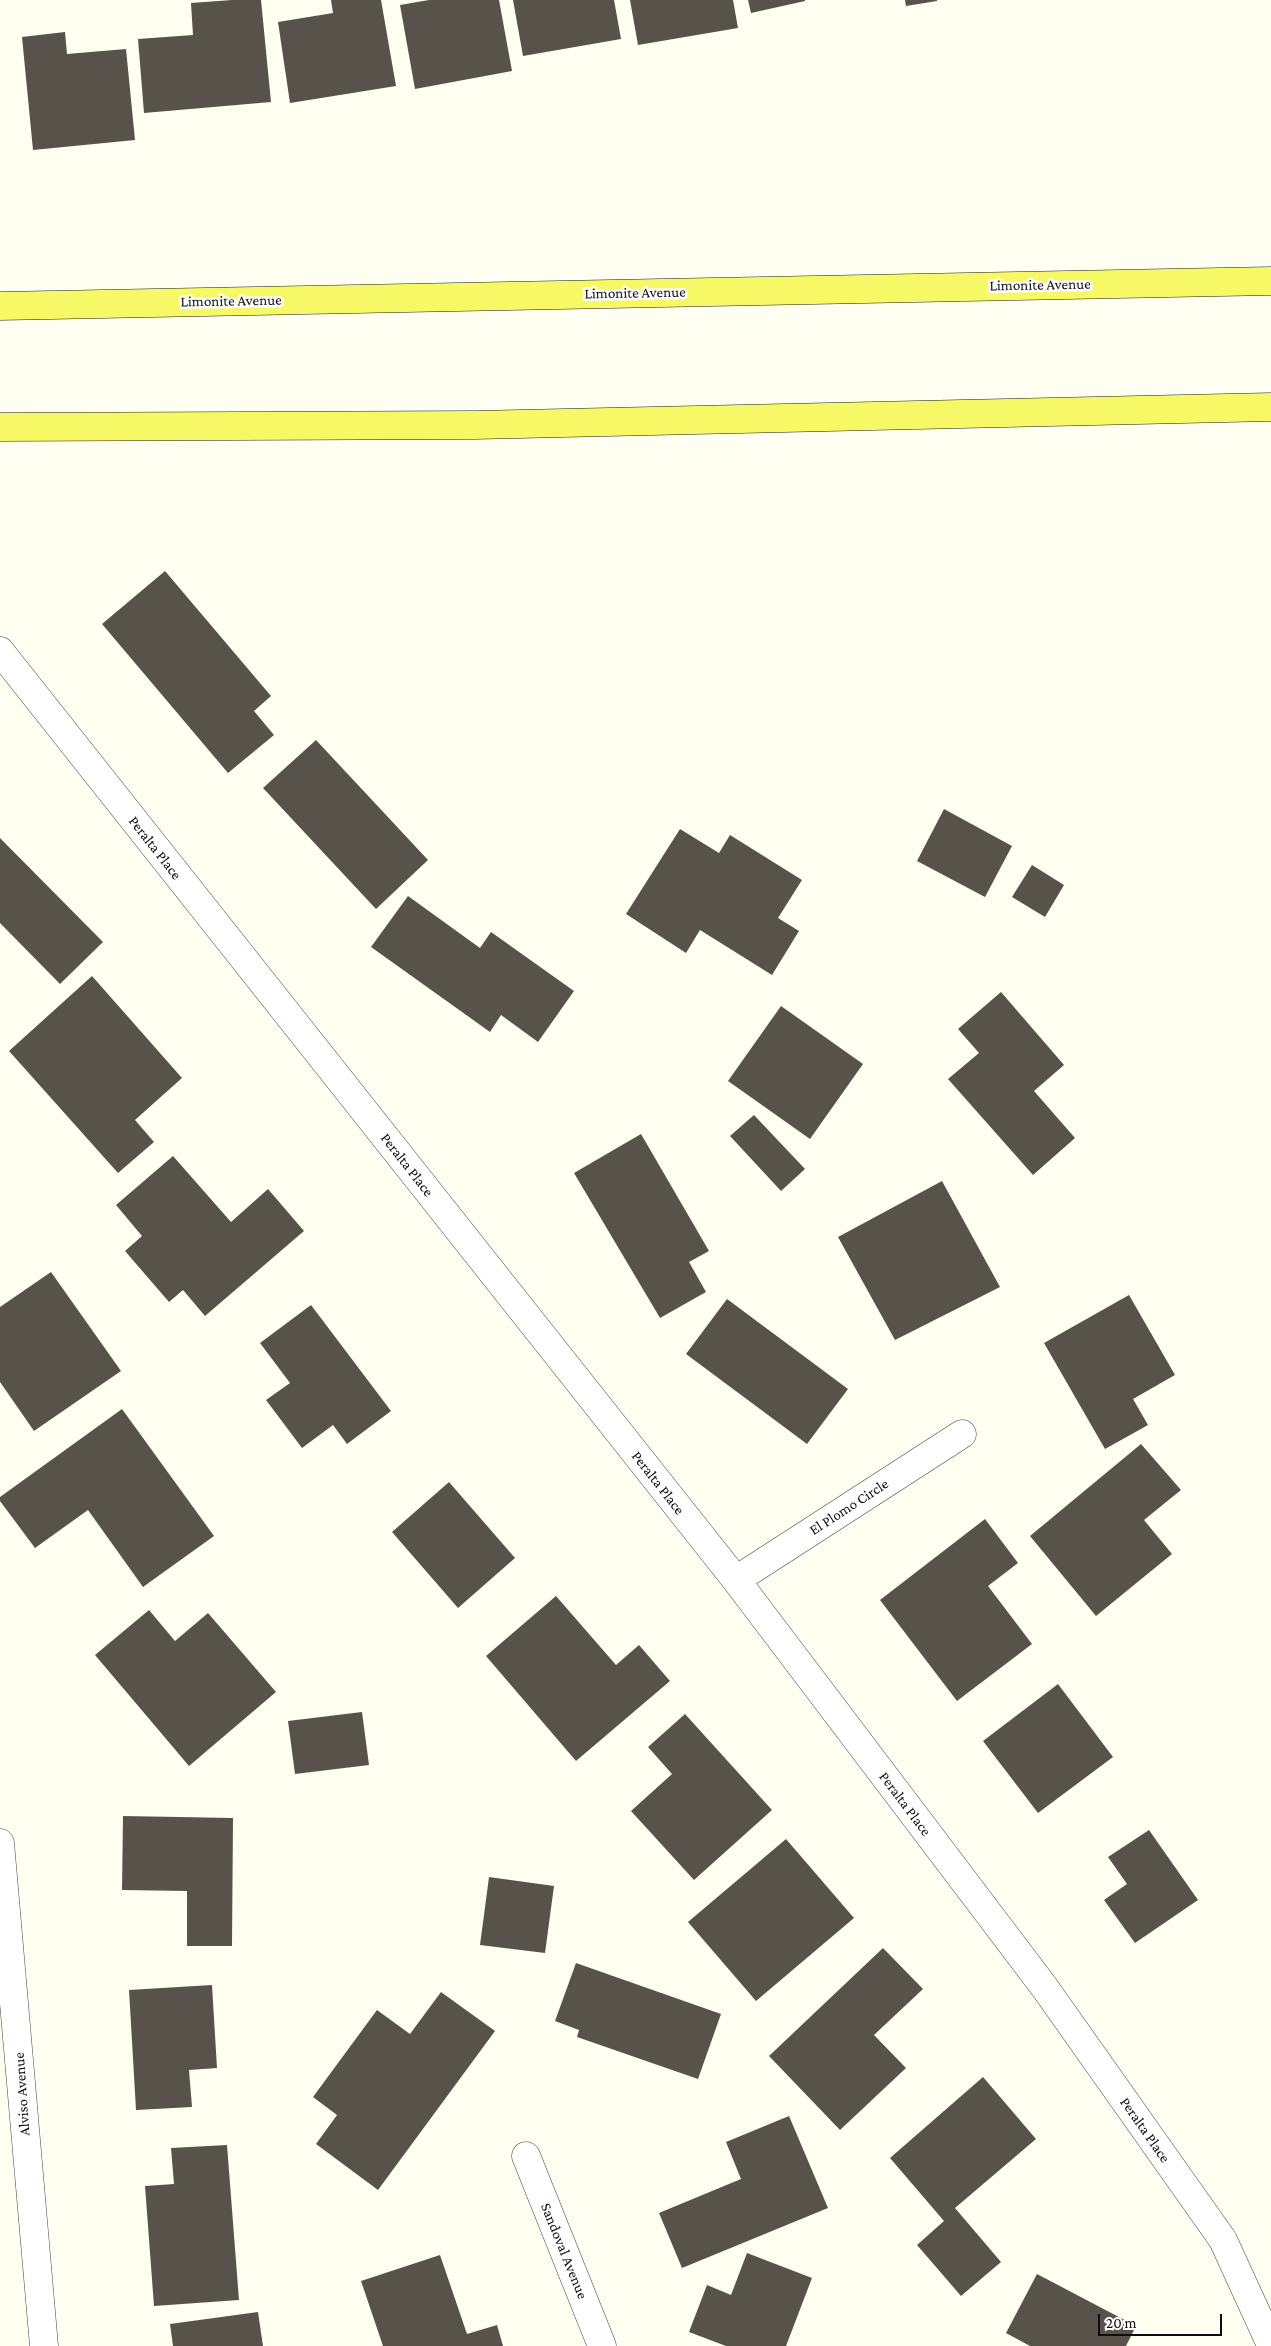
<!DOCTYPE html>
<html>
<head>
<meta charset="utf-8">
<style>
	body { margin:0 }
	#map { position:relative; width:1271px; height:2346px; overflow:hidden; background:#fefff0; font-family:"Crimson Pro",serif }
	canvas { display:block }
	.scale { position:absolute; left:1098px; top:2314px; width:124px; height:22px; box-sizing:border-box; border:2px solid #0e0e0e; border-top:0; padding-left:6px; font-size:15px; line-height:18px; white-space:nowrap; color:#0e0e0e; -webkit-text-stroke:4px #fff; paint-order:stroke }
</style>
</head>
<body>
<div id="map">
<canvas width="1271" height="2346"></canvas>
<div class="scale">20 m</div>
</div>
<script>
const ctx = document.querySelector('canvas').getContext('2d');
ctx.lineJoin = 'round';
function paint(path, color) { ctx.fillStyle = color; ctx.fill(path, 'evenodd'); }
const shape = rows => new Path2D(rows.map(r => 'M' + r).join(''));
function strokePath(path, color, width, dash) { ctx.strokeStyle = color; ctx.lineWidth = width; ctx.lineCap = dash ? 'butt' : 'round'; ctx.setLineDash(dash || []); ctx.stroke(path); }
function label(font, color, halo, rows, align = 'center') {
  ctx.font = font + ' "Crimson Pro",serif'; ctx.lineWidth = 5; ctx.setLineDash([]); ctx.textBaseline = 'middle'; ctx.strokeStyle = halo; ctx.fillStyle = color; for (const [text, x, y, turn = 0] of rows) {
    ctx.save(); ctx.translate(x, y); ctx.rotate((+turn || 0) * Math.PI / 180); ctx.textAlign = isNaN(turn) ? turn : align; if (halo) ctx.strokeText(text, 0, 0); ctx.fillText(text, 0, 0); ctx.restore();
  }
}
paint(shape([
	[232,0,261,0,271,102,144,113,138,39,193,35,191,3],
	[331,0,381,0,396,86,290,103,278,22,333,13],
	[429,0,499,0,512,71,415,89,400,5],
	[513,0,614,0,621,39,523,56],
	[630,0,733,0,738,28,638,45],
	[748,0,805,0,805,1,751,13],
	[905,0,937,0,937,1,906,6],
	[65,32,67,54,126,49,135,140,33,150,22,37],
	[165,571,271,696,254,711,274,735,228,773,102,624],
	[316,740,428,860,376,909,263,788],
	[944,809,1012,846,985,897,917,861],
	[680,829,719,853,730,835,802,880,778,918,799,931,772,975,700,930,686,953,626,914],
	[0,838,103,942,60,984,0,923],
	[1032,865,1064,885,1045,917,1012,897],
	[408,896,480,948,491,932,574,991,538,1042,501,1015,490,1032,371,947],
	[92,976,182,1078,135,1120,154,1142,118,1173,9,1051],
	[1001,992,1064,1065,1034,1091,1075,1138,1033,1175,948,1079,979,1053,958,1029],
	[781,1006,863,1064,810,1139,728,1081],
	[754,1115,805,1169,781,1191,730,1136],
	[641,1134,709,1251,689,1262,706,1292,660,1318,574,1173],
	[173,1156,231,1222,268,1189,304,1231,205,1316,183,1290,169,1302,125,1251,142,1236,116,1205],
	[942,1181,1000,1287,895,1340,838,1237],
	[51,1272,121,1371,34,1431,0,1382,0,1307],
	[1129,1295,1175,1375,1133,1399,1148,1425,1105,1449,1044,1343],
	[727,1299,848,1389,807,1444,686,1354],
	[311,1305,391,1411,347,1444,333,1425,302,1448,266,1400,290,1383,260,1343],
	[122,1409,214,1536,143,1587,88,1510,35,1548,0,1501,0,1497],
	[1141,1444,1181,1490,1144,1520,1172,1554,1096,1616,1030,1536],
	[449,1482,515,1558,458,1608,392,1532],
	[985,1519,1018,1563,988,1586,1032,1644,957,1701,880,1600],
	[556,1596,616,1665,639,1645,670,1681,576,1761,486,1656],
	[149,1610,175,1641,208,1613,276,1692,189,1766,95,1655],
	[1058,1684,1113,1757,1038,1813,983,1741],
	[362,1712,369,1765,295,1774,288,1721],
	[685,1714,772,1810,694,1880,631,1811,672,1774,648,1747],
	[123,1816,233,1818,232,1946,187,1946,187,1891,122,1890],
	[1149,1830,1198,1900,1135,1943,1104,1900,1127,1884,1108,1857],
	[786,1839,854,1918,756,2001,688,1922],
	[489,1877,554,1886,545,1953,480,1945],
	[883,1948,923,1989,874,2035,906,2068,840,2130,769,2056],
	[576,1963,721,2014,698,2079,577,2037,579,2030,555,2021],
	[212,1985,217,2068,189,2070,192,2107,136,2110,129,1990],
	[441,1992,495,2031,378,2190,316,2144,337,2115,313,2097,377,2010,410,2034],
	[983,2077,1036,2139,955,2208,1001,2262,961,2296,917,2245,944,2221,890,2158],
	[789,2116,828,2208,682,2268,659,2213,741,2179,726,2142],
	[227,2145,239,2300,154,2306,145,2186,174,2184,171,2148],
	[747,2253,812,2278,786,2346,726,2346,689,2332,707,2285,731,2295],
	[440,2255,467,2334,497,2325,503,2346,383,2346,361,2281],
	[1037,2274,1136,2326,1126,2346,1030,2346,1006,2333],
	[258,2312,263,2346,173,2346,170,2324]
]), '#57534a');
const street = shape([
	[0,651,736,1580,1045,1988,1223,2240,1271,2345],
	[736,1580,962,1434],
	[0,1843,44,2346],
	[526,2156,602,2346]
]);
const primary = shape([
	[0,306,1271,281],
	[0,427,475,425,1271,407]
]);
strokePath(street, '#414141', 29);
strokePath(primary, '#1f1f1f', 29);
strokePath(street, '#fff', 28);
strokePath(primary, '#f6f965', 28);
label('15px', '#0e0e0e', '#fff', [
	["Limonite Avenue",1040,285,-1],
	["Limonite Avenue",635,293,-1],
	["Limonite Avenue",231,301,-1],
	["Peralta Place",155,848,52],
	["Peralta Place",407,1165,52],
	["Peralta Place",658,1483,52],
	["El Plomo Circle",849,1507,-33],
	["Peralta Place",905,1804,53],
	["Alviso Avenue",22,2094,-94],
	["Peralta Place",1145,2130,55],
	["Sandoval Avenue",564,2251,68]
]);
</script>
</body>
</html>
